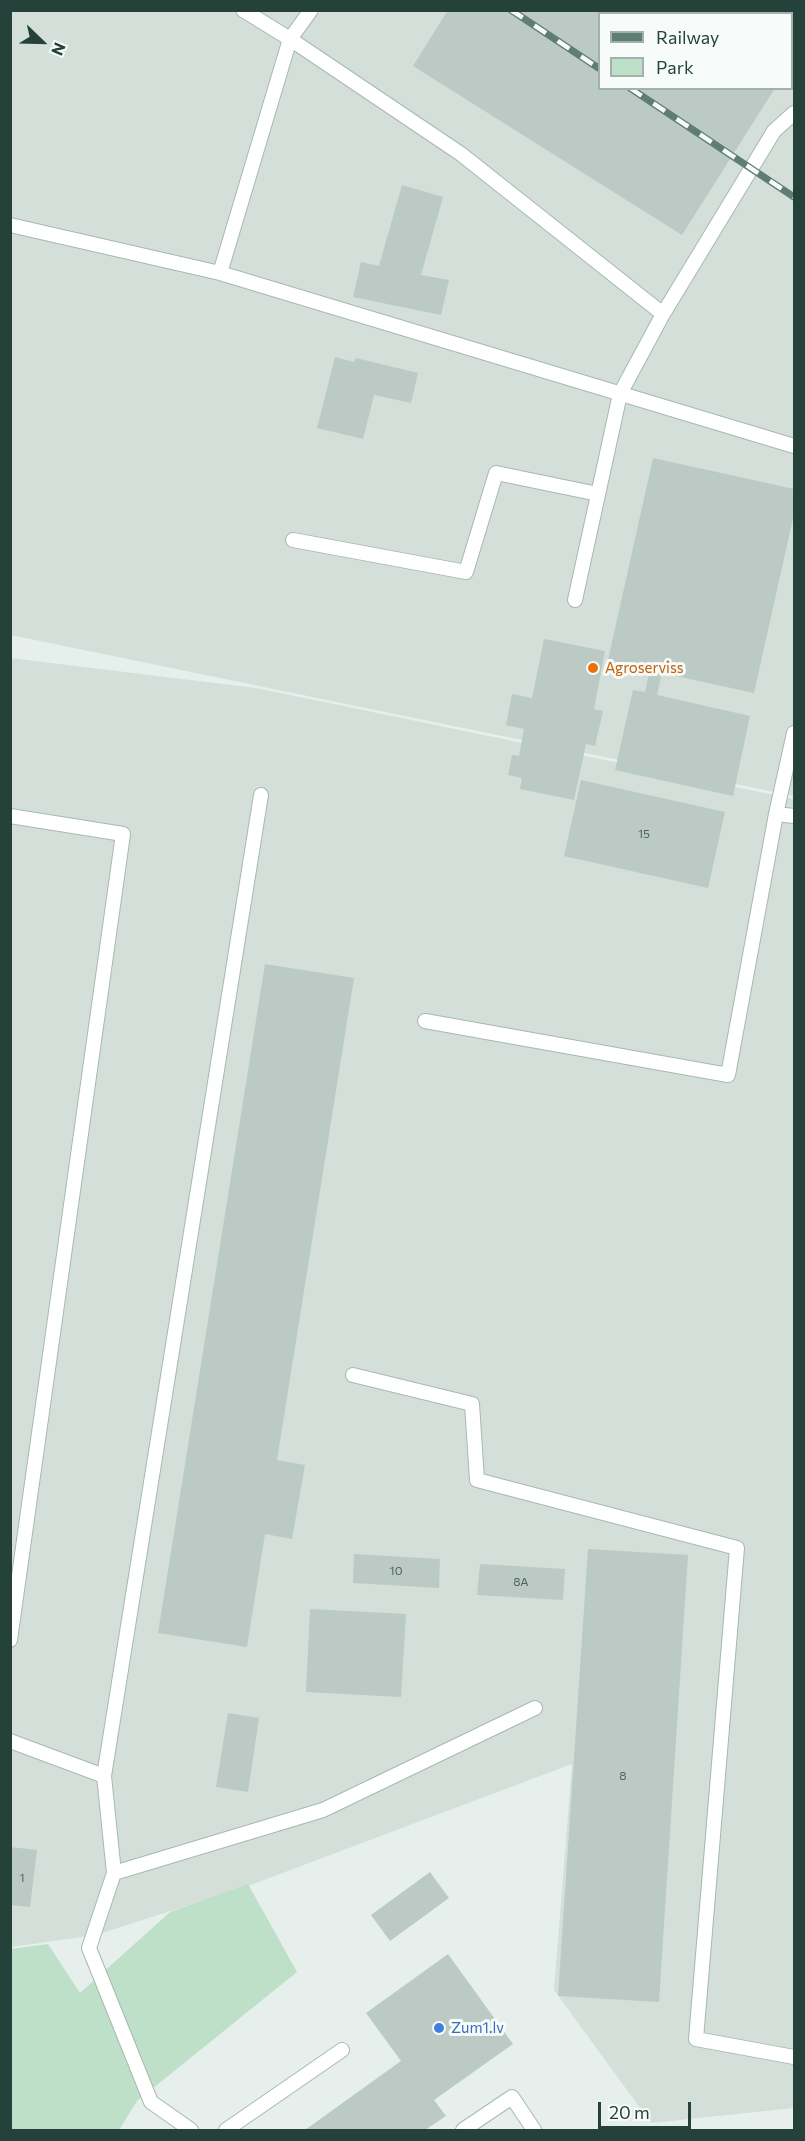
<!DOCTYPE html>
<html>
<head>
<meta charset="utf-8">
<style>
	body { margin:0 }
	#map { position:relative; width:805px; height:2141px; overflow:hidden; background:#e6efeb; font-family:Commissioner,sans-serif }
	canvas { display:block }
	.frame { position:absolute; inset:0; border:12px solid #24423a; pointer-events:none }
	.legend { position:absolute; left:598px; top:12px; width:195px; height:78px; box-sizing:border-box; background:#f7fbf9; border:2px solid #a3b1ad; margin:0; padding:8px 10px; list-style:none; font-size:18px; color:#24423a }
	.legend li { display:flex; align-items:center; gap:12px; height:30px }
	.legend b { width:30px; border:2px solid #a3b1ad }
	.north { position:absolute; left:12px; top:12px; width:60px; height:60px; -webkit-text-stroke:4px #f7fbf9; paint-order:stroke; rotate:113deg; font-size:16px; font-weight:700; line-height:24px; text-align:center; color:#24423a }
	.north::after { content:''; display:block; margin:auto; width:21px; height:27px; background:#24423a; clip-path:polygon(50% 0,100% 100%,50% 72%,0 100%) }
	.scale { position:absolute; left:598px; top:2102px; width:93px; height:27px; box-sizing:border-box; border:3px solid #24423a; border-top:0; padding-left:8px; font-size:18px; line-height:21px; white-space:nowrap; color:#24423a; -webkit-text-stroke:4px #f7fbf9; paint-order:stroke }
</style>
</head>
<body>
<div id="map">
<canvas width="805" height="2141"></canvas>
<div class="frame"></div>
<ul class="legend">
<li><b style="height:8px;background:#5f7d75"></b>Railway</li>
<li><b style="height:16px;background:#bfe0c8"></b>Park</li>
</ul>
<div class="north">N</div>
<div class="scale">20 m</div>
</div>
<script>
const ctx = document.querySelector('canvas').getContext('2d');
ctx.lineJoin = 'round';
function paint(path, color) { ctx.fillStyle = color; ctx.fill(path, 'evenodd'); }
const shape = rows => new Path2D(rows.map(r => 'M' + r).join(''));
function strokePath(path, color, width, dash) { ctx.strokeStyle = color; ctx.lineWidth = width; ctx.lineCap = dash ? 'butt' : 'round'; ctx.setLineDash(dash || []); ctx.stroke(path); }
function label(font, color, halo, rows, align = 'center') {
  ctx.font = font + ' Commissioner,sans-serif'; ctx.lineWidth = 6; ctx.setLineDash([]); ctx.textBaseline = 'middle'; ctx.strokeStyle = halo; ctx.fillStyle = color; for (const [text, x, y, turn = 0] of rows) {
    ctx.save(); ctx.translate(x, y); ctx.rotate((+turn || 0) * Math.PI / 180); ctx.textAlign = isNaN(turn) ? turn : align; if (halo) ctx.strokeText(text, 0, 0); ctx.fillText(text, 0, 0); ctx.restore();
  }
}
paint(shape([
	[11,11,794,11,794,796,11,635],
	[600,14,792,14,792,88,600,88],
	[10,658,256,688,794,799,794,2108,651,2123,554,1990,572,1764,248,1886,96,1935,11,1947]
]), '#d4dfda');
paint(shape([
	[248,1884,297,1972,137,2101,119,2130,11,2130,10,1949,48,1944,80,1993,170,1912]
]), '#bfe0c8');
paint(shape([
	[448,10,690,10,695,14,600,14,600,88,775,88,682,235,413,66],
	[402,185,443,197,421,275,449,280,441,315,353,297,361,262,379,266],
	[335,357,354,362,356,358,418,373,411,403,374,395,363,439,317,428],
	[653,458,794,489,794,514,754,693,662,673,657,695,750,716,733,796,615,770,633,690,645,692,650,669,608,660],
	[544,639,605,651,594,709,603,711,595,746,586,744,574,800,520,789,522,778,508,775,512,755,519,756,524,729,506,725,512,694,532,698],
	[581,780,725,812,708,888,564,856],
	[265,964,354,978,277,1460,305,1465,292,1539,265,1534,247,1647,158,1633],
	[588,1549,688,1555,659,2002,558,1996],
	[354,1554,440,1559,439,1588,353,1583],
	[480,1564,565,1569,563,1600,477,1595],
	[310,1609,406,1614,401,1697,306,1692],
	[228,1713,259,1718,248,1792,216,1787],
	[10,1847,37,1850,30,1907,10,1905],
	[430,1872,449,1898,390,1941,371,1915],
	[448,1954,513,2044,434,2100,446,2116,425,2130,305,2130,401,2061,366,2013]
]), '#bbcac4');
const service = shape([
	[243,10,290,39,461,154,663,314],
	[748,10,753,14],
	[792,39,794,41],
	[10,225,220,273,794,446],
	[220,273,290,39,311,10],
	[293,540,466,572,496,473,598,494],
	[575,600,620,394,663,314,774,131,794,113],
	[794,733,776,814,794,816],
	[10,816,123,834,10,1640],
	[425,1021,728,1075,776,814],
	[353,1375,472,1404,477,1480,737,1548,696,2039,794,2057],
	[10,1741,104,1776],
	[114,1873,323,1810,535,1708],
	[191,2130,151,2102,89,1948,114,1873,104,1776,261,795],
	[226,2130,342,2050],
	[463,2130,512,2097,534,2130]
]);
strokePath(service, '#a8b8b2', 16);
strokePath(service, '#fff', 14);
const rail = shape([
	[511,10,600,69],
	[630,88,794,197]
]);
strokePath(rail, '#5f7d75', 7);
strokePath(rail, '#f7fbf9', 4.5, [14]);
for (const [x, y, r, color] of [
	[593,668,6,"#e8710a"],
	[439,2028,6,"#3f7fe0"]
]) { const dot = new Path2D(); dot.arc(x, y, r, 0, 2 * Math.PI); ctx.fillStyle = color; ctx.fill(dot); strokePath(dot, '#f7fbf9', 2); }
label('12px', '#4a645c', null, [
	["15",644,834],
	["10",396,1571],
	["8A",521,1582],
	["8",623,1776],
	["1",22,1878]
]);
label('15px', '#c56008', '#f7fbf9', [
	["Agroserviss",605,668]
], 'left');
label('15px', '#366cbe', '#f7fbf9', [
	["Zum1.lv",451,2028]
], 'left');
</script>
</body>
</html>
